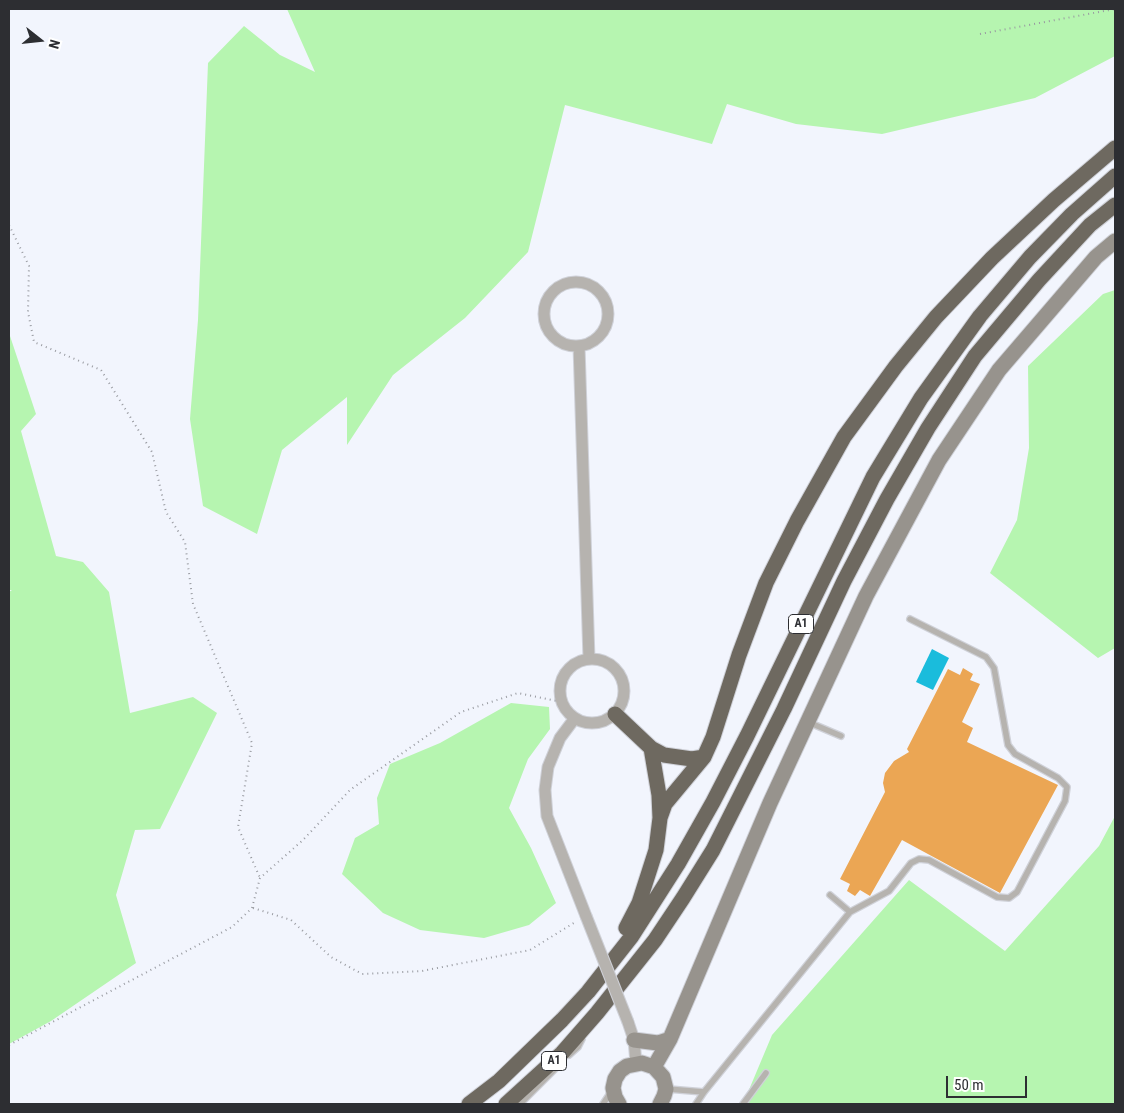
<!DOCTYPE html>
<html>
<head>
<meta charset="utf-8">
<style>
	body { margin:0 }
	#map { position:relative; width:1124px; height:1113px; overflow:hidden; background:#f2f5fd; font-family:"Roboto Condensed",sans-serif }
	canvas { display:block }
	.frame { position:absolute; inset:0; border:10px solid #2d2e32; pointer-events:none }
	.north { position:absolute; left:15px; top:15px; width:50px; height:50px; -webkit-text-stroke:4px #fff; paint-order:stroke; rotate:106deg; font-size:14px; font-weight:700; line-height:20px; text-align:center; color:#2d2e32 }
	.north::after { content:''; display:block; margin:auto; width:18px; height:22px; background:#2d2e32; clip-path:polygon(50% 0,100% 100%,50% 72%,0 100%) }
	.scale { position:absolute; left:946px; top:1076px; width:81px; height:22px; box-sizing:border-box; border:2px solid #2d2e32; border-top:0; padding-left:6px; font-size:15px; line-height:18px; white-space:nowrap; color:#2d2e32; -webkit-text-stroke:4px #fff; paint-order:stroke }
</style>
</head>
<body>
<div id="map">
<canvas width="1124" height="1113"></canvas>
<div class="frame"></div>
<div class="north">N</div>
<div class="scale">50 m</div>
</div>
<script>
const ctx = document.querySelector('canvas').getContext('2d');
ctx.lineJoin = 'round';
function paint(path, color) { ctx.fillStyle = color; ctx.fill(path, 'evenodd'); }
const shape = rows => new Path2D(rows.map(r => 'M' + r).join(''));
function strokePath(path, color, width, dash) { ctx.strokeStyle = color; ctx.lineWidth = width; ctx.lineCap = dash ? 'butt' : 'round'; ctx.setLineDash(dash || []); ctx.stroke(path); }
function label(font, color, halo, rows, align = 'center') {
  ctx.font = font + ' "Roboto Condensed",sans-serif'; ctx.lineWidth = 5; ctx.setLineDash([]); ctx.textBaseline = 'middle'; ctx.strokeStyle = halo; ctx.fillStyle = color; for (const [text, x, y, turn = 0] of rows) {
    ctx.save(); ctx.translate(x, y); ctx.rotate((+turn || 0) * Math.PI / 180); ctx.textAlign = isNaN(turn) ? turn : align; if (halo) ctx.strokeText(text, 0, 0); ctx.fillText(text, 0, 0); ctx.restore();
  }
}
paint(shape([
	[287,9,1115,9,1115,56,1035,98,882,134,796,124,727,104,712,144,565,105,528,252,465,318,393,375,347,445,347,397,282,450,257,534,203,506,190,419,198,320,208,63,244,26,280,55,315,72],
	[1115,290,1115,648,1098,658,990,573,1017,520,1029,448,1028,366,1103,294],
	[9,333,36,414,21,431,56,556,83,562,109,592,130,713,193,697,217,713,160,829,135,830,116,895,136,963,51,1021,9,1044,9,592,12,590,9,590],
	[511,703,549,707,550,729,528,759,509,808,531,848,556,903,529,925,484,938,420,930,383,913,342,874,355,838,379,824,377,798,390,764,440,743],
	[1115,816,1115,1104,743,1104,772,1035,909,880,1005,951,1099,846]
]), '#b6f5b0');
paint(shape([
	[932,649,949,658,933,690,916,682]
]), '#1abcdc');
paint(shape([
	[963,668,973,674,970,680,980,684,962,722,973,728,967,742,1058,785,1000,893,902,840,870,896,860,890,855,896,847,891,850,884,840,879,885,792,883,783,885,773,894,761,909,752,907,749,948,669,960,675]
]), '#eba654');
const lane = shape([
	[808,722,841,736],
	[850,912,889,891,911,863,919,859,929,860,997,897,1009,898,1017,892,1065,801,1067,787,1058,778,1015,754,1008,745,994,668,986,657,910,619],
	[569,1055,578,1047,582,1039],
	[668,1089,704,1092],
	[520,1104,559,1065],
	[603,1104,611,1092],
	[696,1104,704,1092,850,912,830,895],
	[743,1104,766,1073]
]);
const street = shape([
	'544 314a32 32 0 1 1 64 0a32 32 0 1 1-64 0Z',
	[579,346,589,659],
	'560 691a32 32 0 1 1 64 0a32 32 0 1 1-64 0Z',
	[575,718,560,738,548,767,545,790,547,816,586,916],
	[628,1022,634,1040,636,1063]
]);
const secondary = shape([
	[634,1040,658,1043,670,1039],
	[654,1067,670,1039,770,803,866,596,939,460,999,370,1096,257,1115,241],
	[619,1104,615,1097,613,1088,615,1079,620,1071,627,1066,642,1063,654,1067,663,1077,666,1089,664,1096,660,1104]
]);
const highway = shape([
	[615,714,651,748,664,755,692,759,704,757],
	[660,818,665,804,704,757,713,737,739,655,766,583,797,521,844,437,896,366,936,317,992,258,1054,200,1115,148],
	[626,928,639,903,656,850,660,818,659,795,651,748],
	[469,1104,499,1081,562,1020,588,992,632,936,678,864,713,802,747,736,873,477,921,398,980,316,1030,257,1072,214,1115,176],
	[506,1104,562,1053,597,1013,655,940,683,898,713,850,784,709,844,581,887,499,928,428,975,356,1039,280,1090,225,1115,205]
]);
strokePath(lane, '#cfd1d8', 8);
strokePath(street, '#cfd1d8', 13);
strokePath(secondary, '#cfd1d8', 17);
strokePath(highway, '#cfd1d8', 17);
strokePath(shape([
	[980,34,1115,9],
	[9,225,29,266,28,312,34,342,101,370,152,452,166,512,185,542,193,604,252,743,238,827,260,878],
	[253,908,291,920,331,957,362,974,422,971,530,950,577,921],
	[9,1045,232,927,252,908,260,878,303,840,350,790,461,712,518,693,562,702]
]), '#999ba1', 2, [1, 4]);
strokePath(lane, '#b6b3af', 5.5);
strokePath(street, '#b6b3af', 11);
strokePath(secondary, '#97938d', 15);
strokePath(highway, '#6e6960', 15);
const streetBridge = shape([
	[586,916,628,1022]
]);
strokePath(streetBridge, '#cfd1d8', 13, []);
strokePath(streetBridge, '#b6b3af', 11);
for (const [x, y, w] of [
	[801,624,25],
	[554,1061,25]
]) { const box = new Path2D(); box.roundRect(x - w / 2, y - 9.5, w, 19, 4); ctx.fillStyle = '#fff'; ctx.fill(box); strokePath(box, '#2d2e32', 1); }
label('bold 12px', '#2d2e32', null, [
	["A1",801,624],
	["A1",554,1061]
]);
</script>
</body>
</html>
